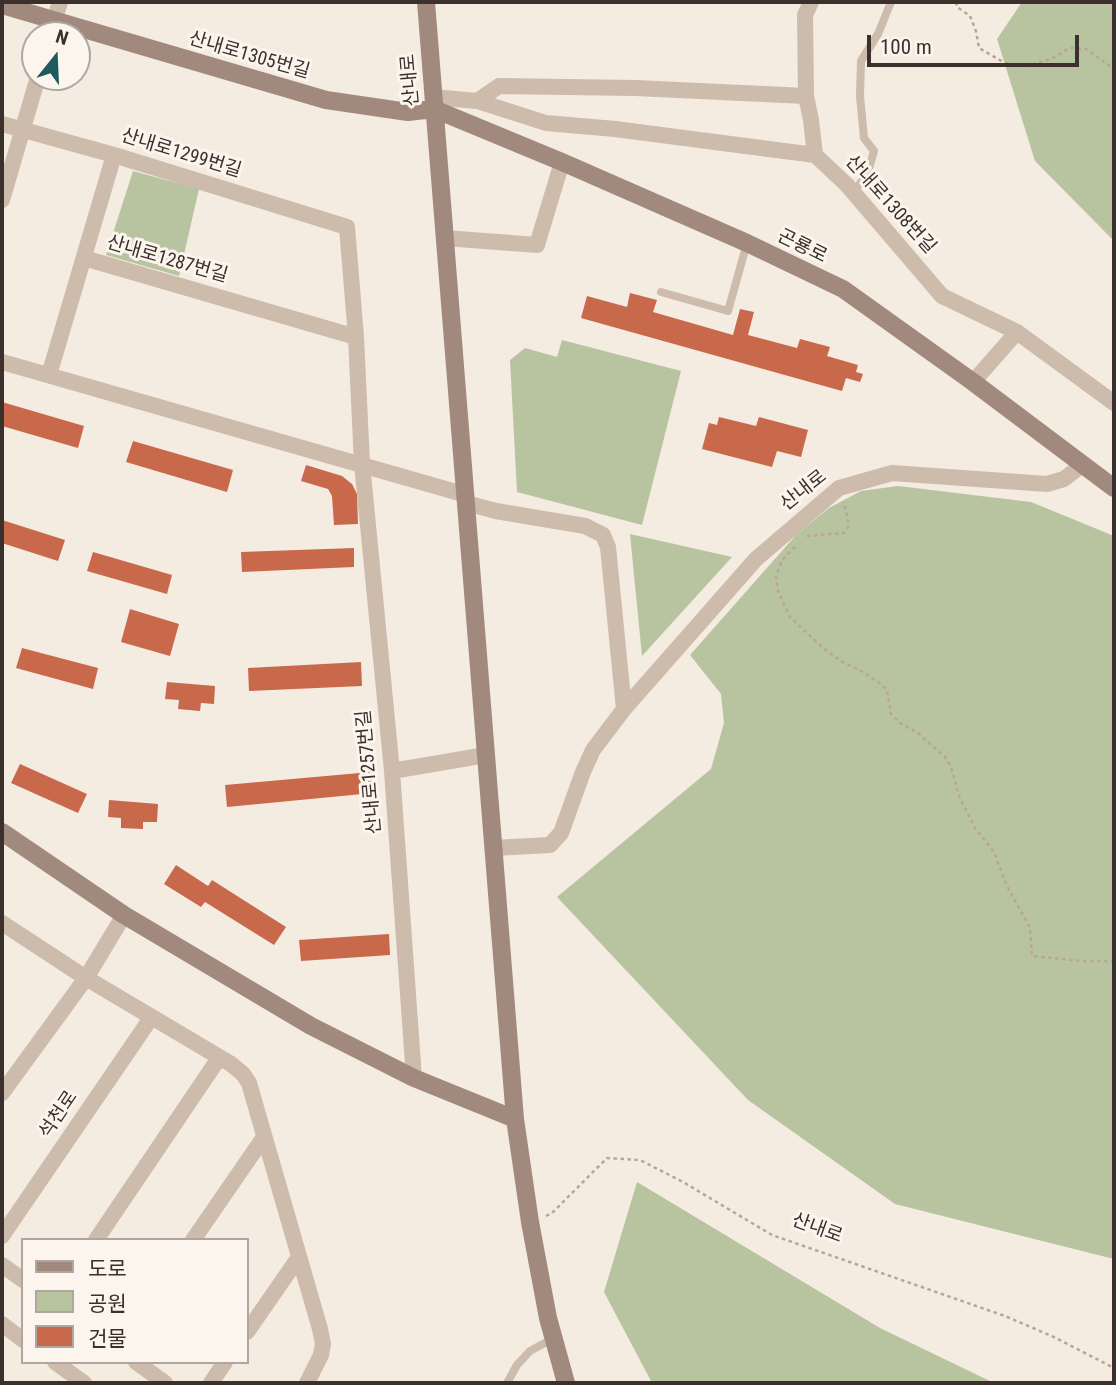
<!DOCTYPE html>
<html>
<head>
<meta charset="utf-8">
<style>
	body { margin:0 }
	#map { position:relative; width:1116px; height:1385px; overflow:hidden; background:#f4ebe1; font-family:"Roboto Condensed","Noto Sans KR",sans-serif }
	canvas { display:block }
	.frame { position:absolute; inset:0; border:4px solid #3b302b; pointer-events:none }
	.legend { position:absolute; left:21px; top:1238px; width:228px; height:126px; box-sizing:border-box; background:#fbf5ee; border:2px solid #aea6a0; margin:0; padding:9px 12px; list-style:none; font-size:21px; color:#3b302b }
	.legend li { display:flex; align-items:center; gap:14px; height:35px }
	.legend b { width:35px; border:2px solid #aea6a0 }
	.north { position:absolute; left:21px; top:21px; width:70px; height:70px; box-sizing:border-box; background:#fbf5ee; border:2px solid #aea6a0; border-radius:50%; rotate:18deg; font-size:19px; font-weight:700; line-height:28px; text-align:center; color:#3b302b }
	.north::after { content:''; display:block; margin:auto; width:24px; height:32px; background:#1f5a5e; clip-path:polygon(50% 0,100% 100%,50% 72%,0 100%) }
	.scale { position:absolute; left:867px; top:35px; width:212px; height:32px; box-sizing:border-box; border:4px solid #3b302b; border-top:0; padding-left:9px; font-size:21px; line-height:24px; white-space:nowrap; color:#3b302b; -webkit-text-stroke:5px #fbf5ee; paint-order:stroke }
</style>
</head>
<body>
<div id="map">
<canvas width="1116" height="1385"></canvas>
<div class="frame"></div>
<ul class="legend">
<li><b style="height:9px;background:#a18a7d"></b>도로</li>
<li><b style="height:19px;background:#b8c4a0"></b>공원</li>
<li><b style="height:19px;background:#c8694b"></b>건물</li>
</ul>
<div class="north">N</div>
<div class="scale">100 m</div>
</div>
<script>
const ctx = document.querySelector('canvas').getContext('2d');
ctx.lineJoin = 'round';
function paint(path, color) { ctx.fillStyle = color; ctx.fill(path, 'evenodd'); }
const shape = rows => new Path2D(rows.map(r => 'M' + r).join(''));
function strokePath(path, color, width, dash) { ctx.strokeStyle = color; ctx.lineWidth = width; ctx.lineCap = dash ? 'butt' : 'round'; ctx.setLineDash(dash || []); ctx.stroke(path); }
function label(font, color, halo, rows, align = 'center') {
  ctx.font = font + ' "Roboto Condensed","Noto Sans KR",sans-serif'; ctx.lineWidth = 6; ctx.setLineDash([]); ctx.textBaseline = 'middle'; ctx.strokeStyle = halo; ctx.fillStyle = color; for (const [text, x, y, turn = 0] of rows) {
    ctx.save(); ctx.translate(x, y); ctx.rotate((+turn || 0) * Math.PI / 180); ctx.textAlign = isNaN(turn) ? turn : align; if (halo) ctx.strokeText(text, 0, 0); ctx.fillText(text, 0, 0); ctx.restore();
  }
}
paint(shape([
	[1022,2,1114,2,1114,241,1035,161,997,39],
	[133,171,199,189,179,276,106,255],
	[562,340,681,371,642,525,517,492,510,360,525,348,557,357],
	[898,486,1031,502,1114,536,1114,1259,895,1204,748,1100,557,897,711,769,724,723,721,694,690,655,796,535,829,508,861,491],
	[630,534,732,557,642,656],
	[637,1182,880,1328,994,1383,652,1383,604,1292]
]), '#b8c4a0');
paint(shape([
	[630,293,657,300,653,312,733,335,740,309,754,312,748,335,797,348,800,339,830,347,827,356,858,365,856,372,863,374,860,382,846,378,842,391,581,318,587,296,627,307],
	[2,402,84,426,78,448,2,426],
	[719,417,756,426,759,417,808,430,801,457,777,451,772,467,702,449,709,423,717,425],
	[133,441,233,470,227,492,126,462],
	[306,465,342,476,352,484,357,494,358,524,334,525,332,496,328,489,301,481],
	[2,520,65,540,58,561,2,543],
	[354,548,354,567,242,572,241,552],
	[93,552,172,575,167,594,87,571],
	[130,609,179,624,170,656,121,642],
	[22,648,98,668,93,689,16,668],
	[361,662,362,686,249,691,248,668],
	[167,682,215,686,214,704,201,703,200,711,178,709,179,700,165,699],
	[20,764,87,794,78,813,11,783],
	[371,772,373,793,227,807,225,785],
	[109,800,158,804,157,822,143,822,143,829,121,828,121,818,108,817],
	[176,865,208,886,212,880,286,927,274,945,205,902,201,907,164,884],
	[389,934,390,955,301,961,299,940]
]), '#c8694b');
strokePath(shape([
	[956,2,957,7,970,16,976,31,979,48,1005,63,1027,66,1051,59,1069,48,1086,49,1114,69],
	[807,536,844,533,849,526,844,502],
	[795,547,782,560,776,576,778,591,790,617,823,648,842,662,858,669,881,684,887,690,891,714,900,723,918,733,945,757,951,767,959,796,975,828,994,852,1006,884,1030,928,1032,956,1082,961,1114,961],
	[546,1216,552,1213,607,1158,640,1160,683,1182,772,1235,1005,1316,1054,1337,1114,1368]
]), '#b9a596', 2.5, [3.5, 3.5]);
strokePath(shape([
	[854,192,868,172,874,151,864,138,860,96,861,61,878,34,891,2],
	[661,292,728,311,747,243],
	[507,1383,517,1365,530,1351,554,1338]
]), '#cdbbac', 8);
strokePath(shape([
	[811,2,805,15,806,96,811,120,815,155],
	[50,35,60,2],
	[433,97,477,101,546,123,615,129,815,155,847,185,942,296,1017,332,1114,403],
	[477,101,499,86,635,88,806,96],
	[2,124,114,155,347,227,356,337,362,464,392,771,414,1078],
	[2,200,38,77],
	[445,238,537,245,562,162],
	[84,258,356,337],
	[2,362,463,494,466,503,496,511,585,526,603,535,608,547,624,709],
	[49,375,114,155],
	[973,382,1017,332],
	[392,771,486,755],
	[493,848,550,845,561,833,583,772,593,750,624,709,756,559,839,488,892,473,1047,484,1064,479,1082,465],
	[2,923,86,978,231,1064,243,1074,249,1083,320,1329,323,1344,321,1355,307,1383],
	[2,1093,86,978,124,915],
	[2,1236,151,1018],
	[96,1240,219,1058],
	[193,1240,264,1137],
	[2,1265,23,1280],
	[2,1324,23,1340],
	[247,1332,299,1257],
	[55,1362,84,1383],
	[136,1362,165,1383],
	[211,1383,225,1362]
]), '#cdbbac', 16);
strokePath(shape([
	[426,2,515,1119,530,1222,548,1318,566,1383],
	[2,5,326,100,408,112,434,109,562,162,747,243,843,289,973,382,1114,488],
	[2,832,124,915,311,1026,414,1078,515,1119]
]), '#a18a7d', 18);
label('19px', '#3b302b', '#fbf5ee', [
	["산내로1305번길",249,56,16],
	["산내로",411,80,-95],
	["산내로1299번길",181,154,17],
	["산내로1308번길",890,205,48],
	["곤룡로",802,247,26],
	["산내로1287번길",167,260,16],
	["산내로",804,491,-38],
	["산내로1257번길",370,772,-95],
	["석천로",59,1115,-56],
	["산내로",817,1229,20]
]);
</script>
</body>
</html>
